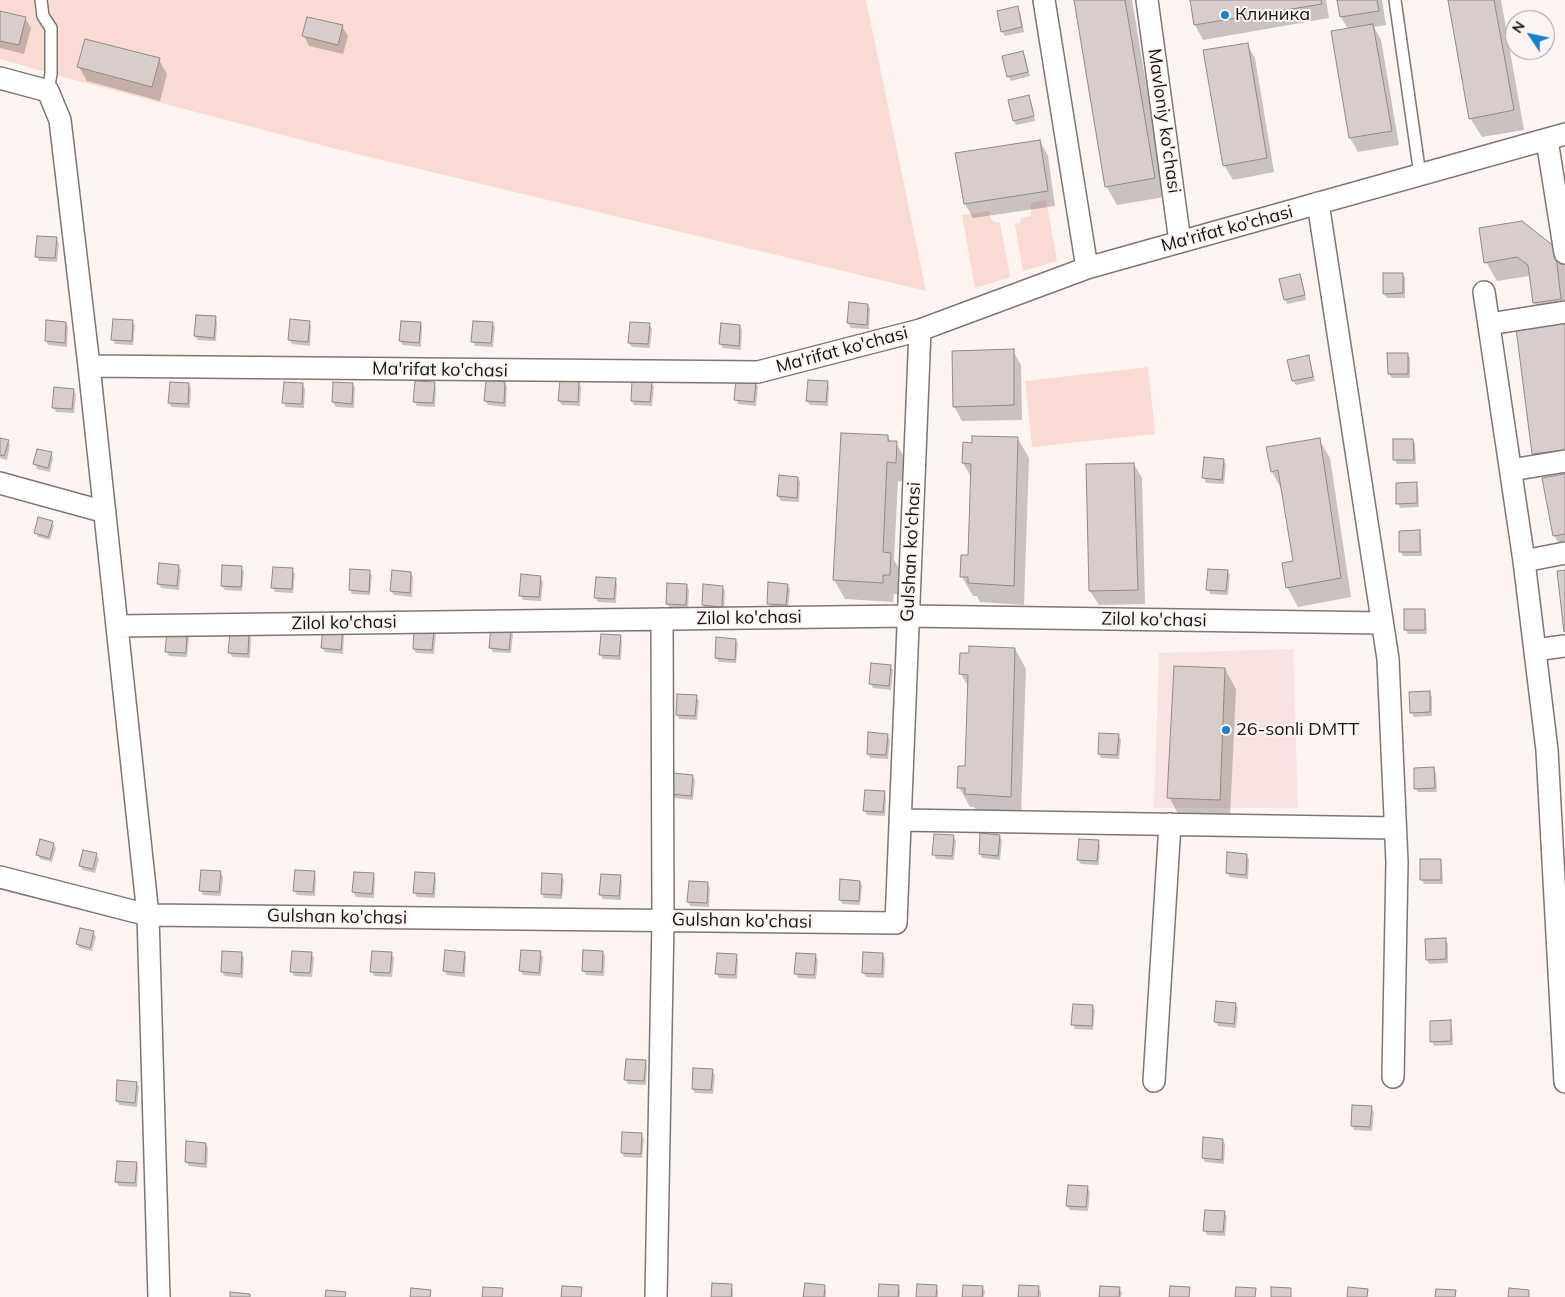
<!DOCTYPE html>
<html>
<head>
<meta charset="utf-8">
<style>
	body { margin:0 }
	#map { position:relative; width:1565px; height:1297px; overflow:hidden; background:#fdf3f0; font-family:Mulish,sans-serif }
	canvas { display:block }
	.north { position:absolute; left:1505px; top:10px; width:50px; height:50px; box-sizing:border-box; background:#fdf3f0; border:1px solid #a19a98; border-radius:50%; rotate:304deg; font-size:14px; font-weight:700; line-height:20px; text-align:center; color:#181514 }
	.north::after { content:''; display:block; margin:auto; width:18px; height:22px; background:#1481cb; clip-path:polygon(50% 0,100% 100%,50% 72%,0 100%) }
</style>
</head>
<body>
<div id="map">
<canvas width="1565" height="1297"></canvas>
<div class="north">N</div>
</div>
<script>
const ctx = document.querySelector('canvas').getContext('2d');
ctx.lineJoin = 'round';
function paint(path, color) { ctx.fillStyle = color; ctx.fill(path, 'evenodd'); }
const shape = rows => new Path2D(rows.map(r => 'M' + r).join(''));
function strokePath(path, color, width, dash) { ctx.strokeStyle = color; ctx.lineWidth = width; ctx.lineCap = dash ? 'butt' : 'round'; ctx.setLineDash(dash || []); ctx.stroke(path); }
function label(font, color, halo, rows, align = 'center') {
  ctx.font = font + ' Mulish,sans-serif'; ctx.lineWidth = 4; ctx.setLineDash([]); ctx.textBaseline = 'middle'; ctx.strokeStyle = halo; ctx.fillStyle = color; for (const [text, x, y, turn = 0] of rows) {
    ctx.save(); ctx.translate(x, y); ctx.rotate((+turn || 0) * Math.PI / 180); ctx.textAlign = isNaN(turn) ? turn : align; if (halo) ctx.strokeText(text, 0, 0); ctx.fillText(text, 0, 0); ctx.restore();
  }
}
paint(shape([
	[1293,649,1298,808,1154,808,1159,653]
]), '#f7e4e0');
paint(shape([
	[0,0,866,0,926,291,336,149,63,77,0,59],
	[1046,200,1057,261,1023,271,1015,224,1020,223,1021,218,1031,216,1031,203],
	[989,211,991,219,995,222,1000,223,1010,277,975,288,962,215],
	[1148,367,1155,434,1032,447,1025,381]
]), '#f9dbd4');
paint(shape([
	[1075,0,1132,0,1165,197,1117,205,1106,186],
	[1191,0,1326,0,1329,18,1203,40,1195,25],
	[1338,0,1382,0,1386,25,1374,27,1381,40,1399,145,1358,152,1350,138,1348,29,1341,17],
	[1449,0,1501,0,1524,130,1482,137,1470,118],
	[1017,7,1020,12,1024,32,1005,36,1002,31],
	[0,12,25,18,31,28,24,54,0,48],
	[342,26,348,36,343,54,309,46,304,36],
	[1247,44,1255,58,1274,172,1233,180,1224,165],
	[1023,52,1025,56,1030,76,1011,81,1008,76],
	[159,60,167,74,160,101,87,81,79,67],
	[1029,97,1031,101,1035,121,1016,125,1014,121],
	[1040,141,1048,156,1055,206,973,218,965,204],
	[56,238,59,243,57,262,39,261,37,257],
	[1554,248,1565,267,1565,319,1545,322,1534,302,1531,277,1529,276,1497,281,1486,262],
	[1402,274,1405,278,1405,298,1387,298,1384,294],
	[1300,275,1302,280,1306,300,1287,304,1285,299],
	[850,304,868,305,870,309,869,329,851,328,848,323],
	[215,318,217,322,216,341,198,340,195,336],
	[47,322,66,323,68,327,67,347,48,345,46,341],
	[133,322,135,326,133,345,115,344,113,340],
	[309,322,311,326,310,346,292,344,290,340],
	[420,323,422,327,421,347,403,345,400,341],
	[492,323,495,327,493,347,475,346,473,341],
	[1565,323,1565,471,1544,473,1533,454],
	[649,324,652,329,650,348,632,347,629,343],
	[722,325,740,326,742,330,741,350,723,348,720,344],
	[1013,351,1021,365,1022,420,962,421,954,406],
	[1407,354,1410,358,1410,378,1392,378,1389,374],
	[1308,357,1310,361,1315,381,1296,385,1293,381,1289,361],
	[579,382,581,387,580,406,562,405,559,400],
	[651,382,654,386,652,406,634,405,632,401],
	[755,382,758,386,756,406,738,404,736,400],
	[334,383,353,384,355,388,354,408,336,407,333,402],
	[434,383,436,388,435,407,417,406,414,401],
	[505,383,507,387,506,407,488,405,485,401],
	[827,383,829,387,828,406,810,405,807,401],
	[189,384,191,389,190,408,172,407,169,403],
	[302,384,305,389,304,408,286,407,283,402],
	[73,390,76,394,74,413,56,412,54,408],
	[887,436,891,442,896,443,907,462,906,482,898,481,894,560,902,573,901,594,894,594,893,602,845,599,834,580],
	[0,439,8,441,10,445,7,460,0,458],
	[1018,439,1029,458,1024,605,980,602,977,596,973,596,962,577,970,556,971,477,963,463,974,444],
	[1319,439,1330,458,1351,597,1298,607,1287,587,1294,562,1283,492,1272,472,1268,448],
	[1413,440,1415,444,1416,464,1397,464,1395,460],
	[51,453,53,458,50,472,37,469,35,464],
	[1205,459,1223,460,1226,464,1224,484,1206,483,1204,478],
	[1134,464,1142,478,1145,604,1099,605,1090,591],
	[1565,475,1565,555,1554,535],
	[780,477,798,478,800,482,799,502,781,501,778,496],
	[1416,484,1418,488,1419,507,1400,508,1398,503],
	[52,522,54,526,50,540,38,537,36,533],
	[1419,532,1421,536,1422,556,1403,556,1401,552],
	[178,566,181,570,179,590,161,588,159,584],
	[242,568,244,572,242,591,225,590,222,586],
	[292,569,295,574,293,593,275,592,273,587],
	[1227,571,1230,575,1228,595,1210,594,1208,589],
	[369,572,372,576,370,595,352,594,350,590],
	[411,573,413,577,412,597,394,595,391,591],
	[540,577,543,582,541,601,523,600,521,595],
	[615,579,617,584,616,603,598,602,595,597],
	[787,585,790,589,788,609,770,608,768,603],
	[687,586,689,590,688,609,670,608,667,604],
	[704,586,723,587,725,591,724,611,705,609,703,605],
	[1424,610,1426,614,1427,634,1408,634,1406,630],
	[342,630,344,634,343,654,325,652,322,648],
	[433,630,436,635,434,654,416,653,414,649],
	[510,630,513,634,511,653,493,652,491,648],
	[186,633,189,638,187,657,169,656,167,652],
	[249,634,251,638,250,658,232,657,230,652],
	[620,636,622,641,621,660,603,659,600,654],
	[736,640,738,644,736,663,719,662,716,658],
	[1015,649,1026,669,1021,816,977,813,974,807,970,807,959,787,967,767,969,688,961,674],
	[890,666,893,670,891,690,873,688,871,684],
	[1225,669,1236,689,1230,819,1180,817,1169,797],
	[1429,692,1432,697,1432,716,1414,717,1411,712],
	[696,697,699,701,697,720,679,719,677,715],
	[887,735,890,739,888,759,870,758,868,753],
	[1118,735,1121,740,1119,759,1101,758,1099,754],
	[1434,768,1436,773,1437,792,1418,792,1415,788],
	[692,776,695,780,693,800,675,798,673,794],
	[884,792,886,797,885,816,867,815,864,810],
	[981,835,999,836,1002,840,1000,860,982,858,980,854],
	[953,836,956,841,954,860,936,859,934,854],
	[1098,841,1100,846,1099,865,1081,864,1078,860],
	[53,844,56,848,52,862,40,859,38,855],
	[96,854,99,859,95,873,83,870,80,866],
	[1246,855,1249,859,1248,879,1230,877,1227,873],
	[1440,860,1442,864,1443,884,1424,884,1422,880],
	[220,872,223,877,221,896,203,895,201,890],
	[314,872,316,877,315,896,297,895,294,890],
	[355,873,373,874,375,878,374,898,356,897,353,892],
	[434,874,436,879,435,898,417,897,414,892],
	[561,876,564,880,562,899,544,898,542,894],
	[620,877,622,881,621,900,603,899,600,895],
	[860,882,862,886,860,905,843,904,840,900],
	[707,883,710,888,709,907,690,906,688,902],
	[93,932,96,937,92,951,80,948,77,944],
	[1445,939,1448,944,1448,963,1429,964,1427,959],
	[603,952,605,957,604,976,586,975,583,970],
	[311,953,314,958,312,977,294,976,292,972],
	[391,953,394,958,392,977,374,976,372,971],
	[464,953,466,957,465,977,447,975,444,971],
	[540,953,543,957,541,976,523,975,521,971],
	[242,954,244,958,243,978,225,976,222,972],
	[883,954,885,959,884,978,866,977,863,972],
	[815,955,818,960,816,979,798,978,796,974],
	[736,956,738,960,737,979,719,978,717,974],
	[1235,1004,1238,1008,1236,1028,1218,1026,1216,1022],
	[1092,1006,1095,1010,1093,1030,1075,1029,1073,1024],
	[1450,1022,1452,1026,1453,1045,1434,1046,1432,1041],
	[645,1061,647,1066,646,1085,628,1084,625,1079],
	[712,1071,715,1075,713,1094,695,1093,693,1089],
	[118,1082,136,1083,139,1087,137,1107,119,1105,117,1101],
	[1371,1108,1374,1112,1372,1131,1354,1130,1352,1126],
	[641,1134,644,1139,642,1158,624,1157,622,1152],
	[1222,1140,1225,1144,1224,1164,1205,1162,1203,1158],
	[206,1144,208,1148,207,1168,189,1166,186,1162],
	[136,1164,138,1168,137,1187,119,1186,116,1182],
	[1087,1188,1090,1192,1088,1211,1070,1210,1067,1206],
	[1224,1212,1227,1217,1225,1236,1207,1235,1205,1230],
	[731,1285,733,1290,733,1297,712,1297],
	[824,1286,826,1290,826,1297,805,1297],
	[898,1286,900,1291,900,1297,879,1297],
	[936,1287,938,1291,938,1297,917,1297],
	[982,1287,985,1291,984,1297,963,1297],
	[1038,1288,1041,1292,1041,1297,1020,1297],
	[1119,1288,1122,1293,1121,1297,1101,1297]
]), '#0003');
const building = shape([
	[1074,0,1125,0,1155,178,1105,187,1074,0],
	[1190,0,1321,0,1322,4,1194,25,1190,0],
	[1337,0,1377,0,1379,11,1340,17,1337,0],
	[1448,0,1494,0,1514,110,1469,119,1448,0],
	[1018,6,1022,27,1001,32,997,11,1018,6],
	[0,11,26,17,19,45,0,41,0,11],
	[307,17,343,25,338,45,302,36,307,17],
	[1373,24,1392,131,1349,138,1331,31,1373,24],
	[85,39,160,58,152,87,77,67,85,39],
	[1248,43,1267,158,1223,166,1203,50,1248,43],
	[1023,51,1028,72,1007,77,1002,56,1023,51],
	[1029,95,1034,116,1013,121,1008,100,1029,95],
	[1040,140,1048,191,964,204,955,153,1040,140],
	[1522,221,1555,247,1561,299,1533,303,1528,265,1517,257,1484,263,1479,228,1522,221],
	[37,236,57,237,55,258,35,257,37,236],
	[1383,273,1403,273,1403,293,1383,294,1383,273],
	[1300,274,1305,295,1284,300,1279,279,1300,274],
	[849,302,868,304,867,325,847,323,849,302],
	[196,315,216,316,214,338,194,336,196,315],
	[113,319,133,320,132,341,111,340,113,319],
	[290,319,310,321,308,342,288,340,290,319],
	[46,320,66,322,65,343,45,341,46,320],
	[401,321,421,322,419,343,399,341,401,321],
	[473,321,493,322,491,343,471,342,473,321],
	[630,322,650,323,648,344,628,343,630,322],
	[1565,322,1565,450,1532,454,1516,328,1565,322],
	[721,323,740,325,739,346,719,344,721,323],
	[1014,349,1014,405,953,407,952,351,1014,349],
	[1387,353,1408,353,1408,374,1388,374,1387,353],
	[1309,355,1313,377,1292,381,1287,360,1309,355],
	[736,379,756,381,754,402,734,400,736,379],
	[486,380,505,382,504,403,484,401,486,380],
	[560,380,579,381,578,402,558,401,560,380],
	[632,380,652,381,650,402,631,401,632,380],
	[808,380,828,381,826,402,806,401,808,380],
	[415,381,435,382,433,403,413,402,415,381],
	[170,382,189,383,188,404,168,403,170,382],
	[284,382,303,383,302,404,282,403,284,382],
	[333,382,353,383,352,404,332,402,333,382],
	[54,387,74,389,72,409,52,408,54,387],
	[841,433,888,435,888,441,897,441,896,463,887,462,883,552,891,553,890,575,883,575,883,583,833,580,841,433],
	[972,436,1018,437,1014,586,968,583,968,577,960,577,961,555,968,555,971,464,962,463,963,442,972,443,972,436],
	[0,438,9,440,4,456,0,455,0,438],
	[1320,438,1341,578,1286,588,1282,563,1293,561,1278,470,1271,472,1266,447,1320,438],
	[1393,439,1413,439,1414,460,1393,460,1393,439],
	[37,449,52,452,48,468,33,464,37,449],
	[1204,457,1224,459,1222,480,1202,478,1204,457],
	[1134,463,1138,590,1089,591,1086,464,1134,463],
	[1565,474,1565,534,1553,536,1542,478,1565,474],
	[779,475,798,477,797,498,777,496,779,475],
	[1417,482,1417,503,1396,504,1396,483,1417,482],
	[38,517,53,521,48,537,34,533,38,517],
	[1420,530,1420,552,1399,552,1399,531,1420,530],
	[159,563,179,565,177,586,157,584,159,563],
	[222,565,242,566,241,587,221,586,222,565],
	[273,567,293,568,292,589,271,588,273,567],
	[350,569,370,570,369,592,349,590,350,569],
	[1208,569,1228,570,1226,591,1206,590,1208,569],
	[392,570,411,572,410,593,390,591,392,570],
	[1565,570,1565,631,1564,632,1557,571,1565,570],
	[521,574,541,576,539,597,519,596,521,574],
	[596,577,616,578,614,599,594,598,596,577],
	[768,582,788,584,786,605,767,604,768,582],
	[667,583,687,584,686,605,666,604,667,583],
	[703,584,723,586,722,607,702,605,703,584],
	[1404,609,1425,609,1425,630,1404,630,1404,609],
	[323,627,343,629,341,650,321,648,323,627],
	[491,627,511,629,509,650,489,648,491,627],
	[414,628,434,629,432,650,413,649,414,628],
	[167,631,187,632,186,653,165,652,167,631],
	[230,632,249,633,248,654,228,653,230,632],
	[601,634,621,635,619,656,599,655,601,634],
	[716,637,736,639,735,660,715,658,716,637],
	[969,646,1015,648,1011,797,965,794,965,788,957,788,958,766,965,766,968,675,959,674,960,653,969,653,969,646],
	[871,663,891,665,889,686,869,684,871,663],
	[1174,666,1225,668,1220,800,1167,798,1174,666],
	[1430,691,1430,712,1410,713,1409,692,1430,691],
	[677,694,697,695,695,716,676,715,677,694],
	[868,732,888,734,886,755,867,754,868,732],
	[1099,733,1119,734,1117,755,1098,754,1099,733],
	[1434,767,1435,788,1414,789,1414,768,1434,767],
	[673,773,693,775,691,796,671,794,673,773],
	[865,790,885,791,883,812,863,811,865,790],
	[980,833,1000,835,998,856,979,854,980,833],
	[934,834,954,835,952,856,932,855,934,834],
	[40,839,54,843,50,859,36,855,40,839],
	[1079,839,1099,840,1097,861,1077,860,1079,839],
	[83,850,97,853,93,869,79,866,83,850],
	[1227,852,1247,854,1246,875,1226,873,1227,852],
	[1420,859,1441,859,1441,880,1420,880,1420,859],
	[201,870,221,871,219,892,199,891,201,870],
	[295,870,315,871,313,892,293,891,295,870],
	[354,872,374,873,372,894,352,892,354,872],
	[415,872,435,873,433,894,413,893,415,872],
	[542,873,562,874,561,895,541,894,542,873],
	[601,874,621,875,619,896,599,895,601,874],
	[840,879,860,881,859,901,839,900,840,879],
	[689,881,708,882,707,903,687,902,689,881],
	[80,928,94,931,90,948,76,944,80,928],
	[1446,938,1446,959,1426,960,1425,939,1446,938],
	[445,950,465,952,463,973,443,971,445,950],
	[521,950,541,951,539,973,519,971,521,950],
	[583,950,603,951,602,972,582,971,583,950],
	[222,951,242,952,241,974,221,972,222,951],
	[292,951,312,952,310,973,290,972,292,951],
	[372,951,392,952,390,973,370,972,372,951],
	[863,952,883,953,882,974,862,973,863,952],
	[717,953,737,954,735,975,715,974,717,953],
	[796,953,816,954,814,975,794,974,796,953],
	[1216,1001,1236,1003,1234,1024,1214,1022,1216,1001],
	[1073,1004,1093,1005,1092,1026,1071,1025,1073,1004],
	[1451,1020,1451,1041,1430,1042,1430,1021,1451,1020],
	[626,1059,646,1060,644,1081,624,1080,626,1059],
	[693,1068,713,1069,711,1090,692,1089,693,1068],
	[117,1080,137,1082,135,1103,116,1101,117,1080],
	[1352,1105,1372,1106,1370,1127,1351,1126,1352,1105],
	[622,1132,642,1133,641,1154,621,1153,622,1132],
	[1203,1137,1223,1139,1222,1160,1202,1158,1203,1137],
	[186,1141,206,1143,205,1164,185,1162,186,1141],
	[117,1161,137,1162,135,1183,115,1182,117,1161],
	[1068,1185,1088,1186,1086,1207,1066,1206,1068,1185],
	[1205,1210,1225,1211,1223,1232,1203,1231,1205,1210],
	[712,1283,732,1284,731,1297,711,1297,712,1283],
	[805,1283,825,1285,824,1297,803,1297,805,1283],
	[879,1284,899,1285,898,1297,878,1297,879,1284],
	[917,1284,937,1285,936,1297,916,1297,917,1284],
	[963,1285,983,1286,982,1297,962,1297,963,1285],
	[1019,1285,1039,1286,1038,1297,1018,1297,1019,1285],
	[562,1286,582,1287,581,1297,561,1297,562,1286],
	[1100,1286,1120,1287,1119,1297,1099,1297,1100,1286],
	[1170,1286,1190,1287,1189,1297,1169,1297,1170,1286],
	[483,1287,503,1288,502,1297,482,1297,483,1287],
	[1236,1287,1256,1288,1255,1297,1235,1297,1236,1287],
	[1271,1287,1291,1288,1291,1297,1271,1297,1271,1287],
	[1348,1287,1368,1289,1367,1297,1347,1297,1348,1287],
	[411,1288,431,1290,430,1297,410,1297,411,1288],
	[1509,1288,1529,1290,1529,1297,1508,1297,1509,1288],
	[1436,1289,1456,1290,1455,1297,1435,1297,1436,1289],
	[326,1290,346,1292,345,1297,325,1297,326,1290],
	[230,1292,250,1294,250,1297,230,1297,230,1292]
]);
paint(building, '#d8cdcb');
strokePath(building, '#928986', 1);
const lane = shape([
	[41,0,43,16,51,28,51,74,48,91],
	[1395,0,1420,175]
]);
const street = shape([
	[1044,0,1087,268],
	[1147,0,1180,242],
	[0,78,48,91,60,120,89,366,148,915,159,1297],
	[1547,140,1565,253],
	[1318,203,1388,659,1397,862,1393,1077],
	[1484,292,1524,561,1547,750,1565,1082],
	[1489,324,1565,312],
	[89,366,758,372,920,330,1087,268,1565,134],
	[1511,470,1565,461],
	[0,483,105,512],
	[1524,561,1565,553],
	[117,626,908,616,1382,623],
	[1535,650,1565,646],
	[900,820,1395,828],
	[0,877,148,915,896,923,920,330],
	[1154,1081,1170,824],
	[656,1297,663,921,662,619]
]);
strokePath(lane, '#7f7674', 14);
strokePath(street, '#7f7674', 24);
strokePath(lane, '#fff', 11);
strokePath(street, '#fff', 21);
for (const [x, y, r, color] of [
	[1225,15,5,"#1481cb"],
	[1226,730,5,"#1481cb"]
]) { const dot = new Path2D(); dot.arc(x, y, r, 0, 2 * Math.PI); ctx.fillStyle = color; ctx.fill(dot); strokePath(dot, '#fdf3f0', 2); }
label('18px', '#181514', '#fdf3f0', [
	["Клиника",1235,15],
	["26-sonli DMTT",1236,730]
], 'left');
label('18px', '#181514', '#fdf3f0', [
	["Mavloniy ko'chasi",1164,121,82],
	["Ma'rifat ko'chasi",1227,229,-15],
	["Ma'rifat ko'chasi",842,350,-15],
	["Ma'rifat ko'chasi",440,370,1],
	["Gulshan ko'chasi",911,552,-87],
	["Zilol ko'chasi",749,618,-1],
	["Zilol ko'chasi",1154,620,1],
	["Zilol ko'chasi",344,623,-1],
	["Gulshan ko'chasi",337,917,1],
	["Gulshan ko'chasi",742,921,1]
]);
</script>
</body>
</html>
